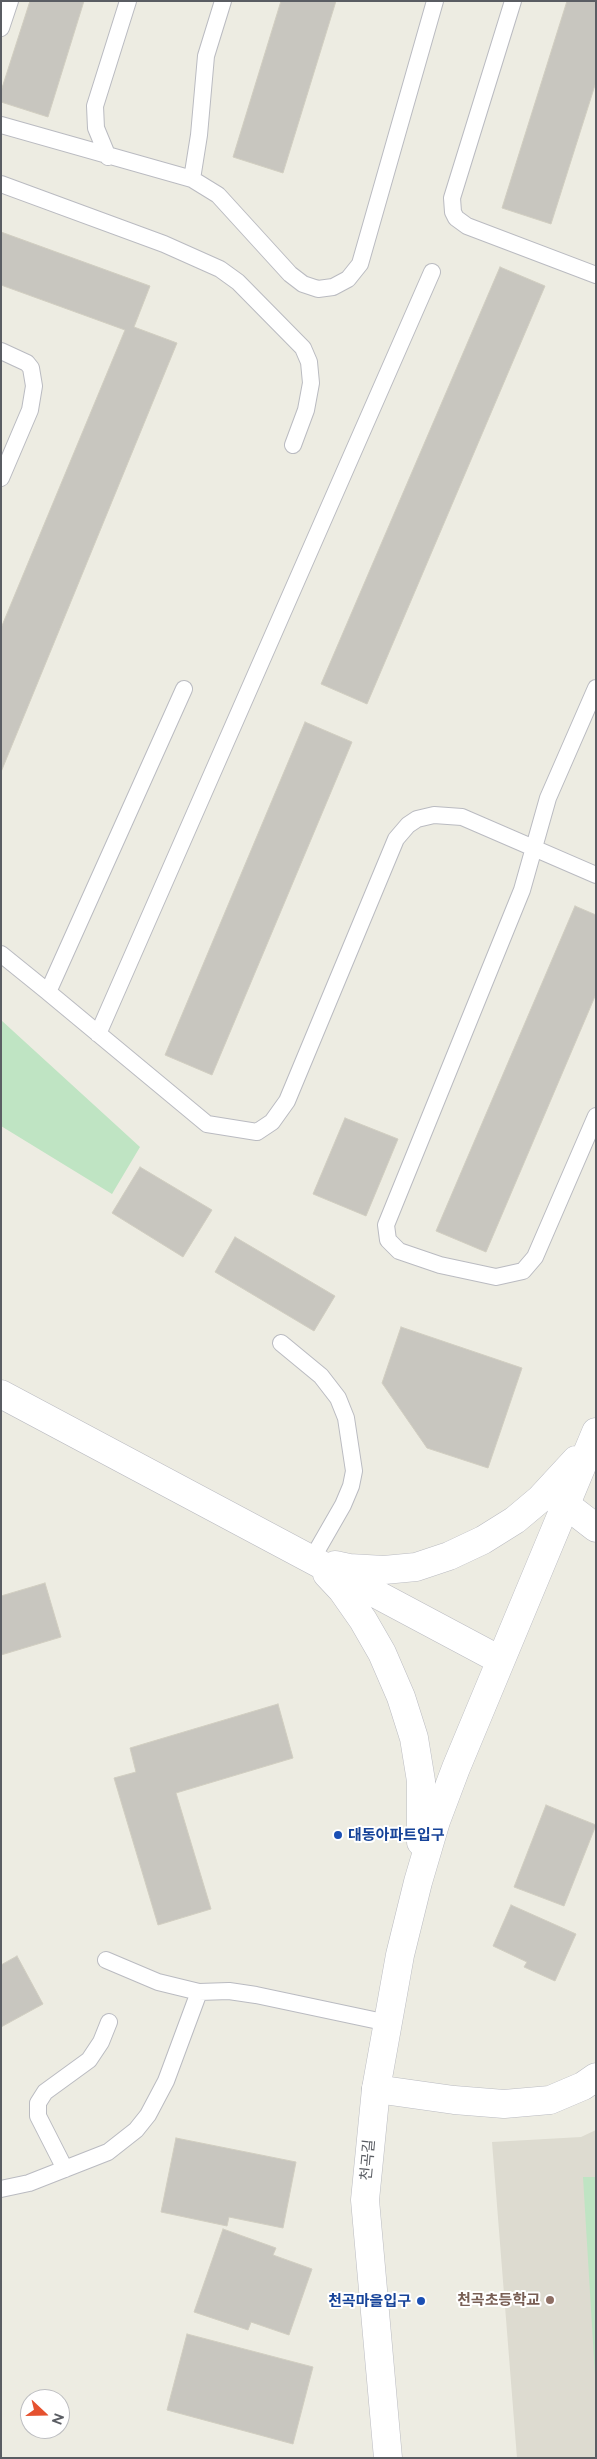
<!DOCTYPE html>
<html>
<head>
<meta charset="utf-8">
<style>
	body { margin:0 }
	#map { position:relative; width:597px; height:2459px; overflow:hidden; background:#edece2; font-family:Raleway,sans-serif }
	canvas { display:block }
	.frame { position:absolute; inset:0; border:2px solid #5a5d63; pointer-events:none }
	.north { position:absolute; left:20px; top:2389px; width:50px; height:50px; box-sizing:border-box; background:#fff; border:1px solid #bdbec1; border-radius:50%; rotate:111deg; font-size:14px; font-weight:700; line-height:20px; text-align:center; color:#5a5d63 }
	.north::after { content:''; display:block; margin:auto; width:18px; height:22px; background:#e55230; clip-path:polygon(50% 0,100% 100%,50% 72%,0 100%) }
</style>
</head>
<body>
<div id="map">
<canvas width="597" height="2459"></canvas>
<div class="frame"></div>
<div class="north">N</div>
</div>
<script>
const ctx = document.querySelector('canvas').getContext('2d');
ctx.lineJoin = 'round';
function paint(path, color) { ctx.fillStyle = color; ctx.fill(path, 'evenodd'); }
const shape = rows => new Path2D(rows.map(r => 'M' + r).join(''));
function strokePath(path, color, width, dash) { ctx.strokeStyle = color; ctx.lineWidth = width; ctx.lineCap = dash ? 'butt' : 'round'; ctx.setLineDash(dash || []); ctx.stroke(path); }
function label(font, color, halo, rows, align = 'center') {
  ctx.font = font + ' Raleway,"Noto Sans KR",sans-serif'; ctx.lineWidth = 4; ctx.setLineDash([]); ctx.textBaseline = 'middle'; ctx.strokeStyle = halo; ctx.fillStyle = color; for (const [text, x, y, turn = 0] of rows) {
    ctx.save(); ctx.translate(x, y); ctx.rotate((+turn || 0) * Math.PI / 180); ctx.textAlign = isNaN(turn) ? turn : align; if (halo) ctx.strokeText(text, 0, 0); ctx.fillText(text, 0, 0); ctx.restore();
  }
}
paint(shape([
	[596,2130,596,2458,517,2458,492,2142,581,2137]
]), '#dddbd0');
paint(shape([
	[1,1020,140,1147,112,1194,1,1126],
	[583,2177,596,2177,596,2392]
]), '#bfe4c3');
const building = shape([
	[30,1,84,1,48,117,1,102,1,91,30,1],
	[281,1,336,1,283,173,233,157,281,1],
	[567,1,596,1,596,82,551,224,502,208,567,1],
	[1,232,150,286,134,327,177,343,1,772,1,628,125,330,1,285,1,232],
	[500,267,545,286,367,704,321,684,500,267],
	[305,722,352,742,212,1075,165,1055,305,722],
	[575,906,596,915,596,994,486,1252,436,1231,575,906],
	[345,1118,398,1139,366,1216,313,1194,345,1118],
	[140,1167,212,1210,183,1257,112,1213,140,1167],
	[235,1237,335,1296,314,1331,215,1272,235,1237],
	[401,1327,522,1368,488,1468,427,1448,382,1383,401,1327],
	[45,1583,61,1637,1,1655,1,1596,45,1583],
	[278,1704,293,1758,176,1793,211,1909,158,1925,114,1778,136,1772,130,1748,278,1704],
	[546,1805,596,1825,564,1906,514,1887,546,1805],
	[511,1905,576,1934,555,1981,524,1967,527,1962,493,1946,511,1905],
	[17,1956,43,2004,1,2027,1,1965,17,1956],
	[176,2138,296,2162,283,2228,229,2217,227,2226,161,2212,176,2138],
	[223,2229,276,2248,273,2255,312,2269,289,2335,251,2322,248,2330,194,2312,223,2229],
	[187,2334,313,2367,293,2444,167,2410,187,2334]
]);
paint(building, '#c8c6bf');
strokePath(building, '#d1cec1', 1);
const service = shape([
	[513,1,452,198,453,212,456,218,467,226,596,275],
	[1,28,10,1],
	[1,125,192,179,218,195,290,274,303,284,318,289,333,287,348,279,360,264,435,1],
	[108,157,96,128,95,106,128,1],
	[192,179,199,135,206,56,223,1],
	[1,184,164,244,220,269,238,282,303,348,309,362,311,383,306,410,293,445],
	[1,351,27,363,31,368,34,386,30,410,1,478],
	[596,688,548,798,522,890,386,1225,388,1240,399,1251,440,1265,496,1277,523,1271,535,1257,596,1116],
	[1,954,48,992,184,689],
	[48,992,207,1124,257,1132,272,1122,287,1101,396,839,408,825,417,819,434,815,462,817,596,875],
	[98,1034,432,272],
	[281,1343,321,1376,338,1398,346,1418,354,1471,351,1486,343,1505,312,1559],
	[106,1960,158,1982,199,1992],
	[65,2169,38,2116,38,2103,45,2092,89,2060,101,2042,109,2022],
	[1,2189,29,2183,108,2152,136,2130,148,2115,166,2081,199,1992,229,1991,256,1995,388,2023]
]);
const minor = shape([
	[565,1504,596,1528],
	[376,2089,454,2100,504,2104,550,2100,583,2086,596,2077]
]);
const tertiary = shape([
	[1,1394,500,1660],
	[335,1565,349,1568,384,1570,416,1567,449,1556,483,1540,515,1520,540,1499,576,1460],
	[327,1574,342,1590,363,1620,382,1653,401,1697,414,1738,421,1781,421,1842],
	[388,2458,365,2200,376,2089,400,1955,418,1882,436,1821,456,1768,596,1432]
]);
strokePath(service, '#babbc1', 18);
strokePath(minor, '#babbc1', 29);
strokePath(tertiary, '#babbc1', 29);
strokePath(service, '#fff', 16);
strokePath(minor, '#fff', 28);
strokePath(tertiary, '#fff', 28);
for (const [x, y, r, color] of [
	[338,1835,5,"#1a4fb4"],
	[550,2300,5,"#8d6e63"],
	[421,2301,5,"#1a4fb4"]
]) { const dot = new Path2D(); dot.arc(x, y, r, 0, 2 * Math.PI); ctx.fillStyle = color; ctx.fill(dot); strokePath(dot, '#fff', 2); }
label('bold 15px', '#164399', '#fff', [
	["대동아파트입구",348,1835],
	["천곡마을입구",411,2301,"right"]
], 'left');
label('15px', '#5a5d63', '#fff', [
	["천곡길",368,2160,-85]
]);
label('bold 15px', '#785e54', '#fff', [
	["천곡초등학교",540,2300]
], 'right');
</script>
</body>
</html>
